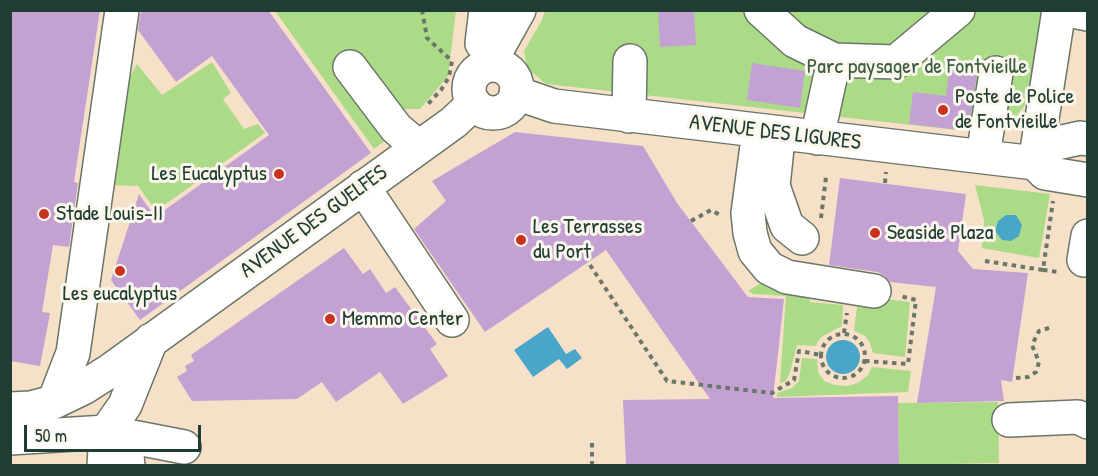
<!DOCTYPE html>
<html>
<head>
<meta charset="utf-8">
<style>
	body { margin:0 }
	#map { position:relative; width:1098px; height:476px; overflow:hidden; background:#f6e0c7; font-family:"Patrick Hand",sans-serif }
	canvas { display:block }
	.frame { position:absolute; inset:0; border:12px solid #1f3d34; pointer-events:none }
	.scale { position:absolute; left:24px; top:425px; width:177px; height:27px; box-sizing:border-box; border:3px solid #1f3d34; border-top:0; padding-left:8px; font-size:18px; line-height:21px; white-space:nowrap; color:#1f3d34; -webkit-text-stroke:4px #fbf7ec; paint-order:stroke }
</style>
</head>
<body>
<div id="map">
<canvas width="1098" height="476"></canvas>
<div class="frame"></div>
<div class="scale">50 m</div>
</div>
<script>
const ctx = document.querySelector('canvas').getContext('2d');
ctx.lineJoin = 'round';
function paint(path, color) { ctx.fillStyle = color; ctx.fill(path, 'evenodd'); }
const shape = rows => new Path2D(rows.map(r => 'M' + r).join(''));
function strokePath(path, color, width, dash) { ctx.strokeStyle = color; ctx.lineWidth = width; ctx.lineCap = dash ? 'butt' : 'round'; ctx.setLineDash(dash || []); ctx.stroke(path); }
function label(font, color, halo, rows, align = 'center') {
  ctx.font = font + ' "Patrick Hand",sans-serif'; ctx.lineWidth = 6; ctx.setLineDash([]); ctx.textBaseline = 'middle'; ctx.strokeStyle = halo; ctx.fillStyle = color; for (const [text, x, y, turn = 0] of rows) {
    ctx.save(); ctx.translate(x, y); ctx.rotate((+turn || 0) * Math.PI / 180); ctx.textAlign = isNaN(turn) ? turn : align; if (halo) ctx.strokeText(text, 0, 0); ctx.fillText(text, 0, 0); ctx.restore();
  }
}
paint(shape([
	[275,11,456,11,448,76,420,109,400,109,386,140,374,149],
	[545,11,1047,11,1026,104,1001,135,546,84,527,68,524,51,542,20],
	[212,62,231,93,223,99,244,129,258,124,265,133,156,211,138,186,106,185,117,101,137,64,162,95],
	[975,185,1050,194,1039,258,982,248,984,220],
	[766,280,809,296,810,302,843,305,842,326,823,336,818,341,816,346,797,345,790,372,786,381,780,383,786,296,753,294,748,291],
	[877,298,910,302,905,357,873,353,869,341,865,336,854,331,857,307,875,309],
	[802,358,817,359,818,372,824,381,835,385,847,386,858,383,868,375,872,367,911,371,908,392,777,397,777,393,792,388,799,381],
	[998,402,999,463,899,465,898,403]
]), '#acdb88');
paint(shape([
	[1006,215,1016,215,1022,225,1019,236,1011,241,1002,240,995,231,998,221],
	[548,327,566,354,575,349,582,358,567,369,559,359,533,377,514,350],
	'826 357a17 17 0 1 1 34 0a17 17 0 1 1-34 0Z'
]), '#4aa6c9');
paint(shape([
	[10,10,100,10,74,182,78,183,69,247,53,245,42,312,50,313,40,366,10,361],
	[145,10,268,10,371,153,140,320,111,280,139,194,155,217,269,135,212,56,176,82,138,30,140,14],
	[658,10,694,10,696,45,660,47],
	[752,63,805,71,800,108,747,100],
	[950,65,978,68,968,131,909,124,913,92,946,96],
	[515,132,643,146,677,203,748,297,784,299,773,398,898,396,899,465,626,465,623,400,710,399,606,250,485,332,414,229,446,201,432,181],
	[840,178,966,194,958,251,973,269,1028,273,1012,382,1001,380,1004,401,917,403,936,287,890,282,885,276,877,272,829,265],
	[344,248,363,274,370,269,386,293,395,287,437,344,430,349,448,376,403,404,380,372,336,402,322,382,297,399,192,401,177,377,187,371,185,366,194,361,191,355]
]), '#c4a1d3');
const minor = shape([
	[486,10,482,43,495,53],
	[761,10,795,41,834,60,896,62,958,10],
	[1068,10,1088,14],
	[494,64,495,53,519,10],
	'469 89a24 24 0 1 1 48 0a24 24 0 1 1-48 0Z',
	[350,67,396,128,418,147],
	[516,93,554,106,1035,163,1059,10],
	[629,116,630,61],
	[759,131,748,213,750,233,755,251,769,268,787,277,874,291],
	[817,138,834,60],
	[1088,139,1080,138,1053,144,1044,150,1035,163,1045,173,1088,180],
	[777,148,773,186,787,226,802,238],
	[983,156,996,73],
	[363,187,452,320],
	[1084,260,1088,236],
	[54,402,73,353,122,10],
	[10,409,31,408,54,402,83,388,108,372,454,122,474,103],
	[1009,420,1078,417,1088,422],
	[106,432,125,405,151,340],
	[10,438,106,432,184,447],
	[104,466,106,432,127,456,128,466]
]);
strokePath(minor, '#6a7667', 36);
strokePath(shape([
	[422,10,427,38,452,61,449,77,441,90,427,105],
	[885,183,886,172],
	[821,218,826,177],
	[691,221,711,210,722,216],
	[985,261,1043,270,1053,201],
	[590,265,667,381,772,393,794,380,799,351,821,355],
	[1043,270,1059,272],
	[844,333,847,313],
	'821 356a22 22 0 1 1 44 0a22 22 0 1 1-44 0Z',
	[865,361,908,364,916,300,900,296],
	[1016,378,1028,377,1036,372,1039,362,1032,345,1039,331,1052,327],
	[592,443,592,466]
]), '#6a7667', 4, [4.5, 4.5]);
strokePath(minor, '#fff', 33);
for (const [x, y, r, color] of [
	[943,110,6,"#c8321e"],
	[279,174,6,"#c8321e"],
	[44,214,6,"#c8321e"],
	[875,233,6,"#c8321e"],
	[521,240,6,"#c8321e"],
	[120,271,6,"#c8321e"],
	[330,319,6,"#c8321e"]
]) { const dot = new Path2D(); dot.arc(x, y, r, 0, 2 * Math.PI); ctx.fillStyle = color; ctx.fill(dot); strokePath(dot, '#fbf7ec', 2); }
label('22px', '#3b5d45', '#fbf7ec', [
	["Parc paysager de Fontvieille",917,67]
]);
label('22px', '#1f3d34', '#fbf7ec', [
	["Poste de Police",955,97],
	["de Fontvieille",955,122],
	["Les Eucalyptus",267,174,"right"],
	["Stade Louis-II",56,214],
	["Les Terrasses",533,227],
	["du Port",533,252],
	["Seaside Plaza",887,233],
	["Les eucalyptus",120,294,"center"],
	["Memmo Center",342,319]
], 'left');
label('22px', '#1f3d34', '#fbf7ec', [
	["AVENUE DES LIGURES",775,133,7],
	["AVENUE DES GUELFES",314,222,-36]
]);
</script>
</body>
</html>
